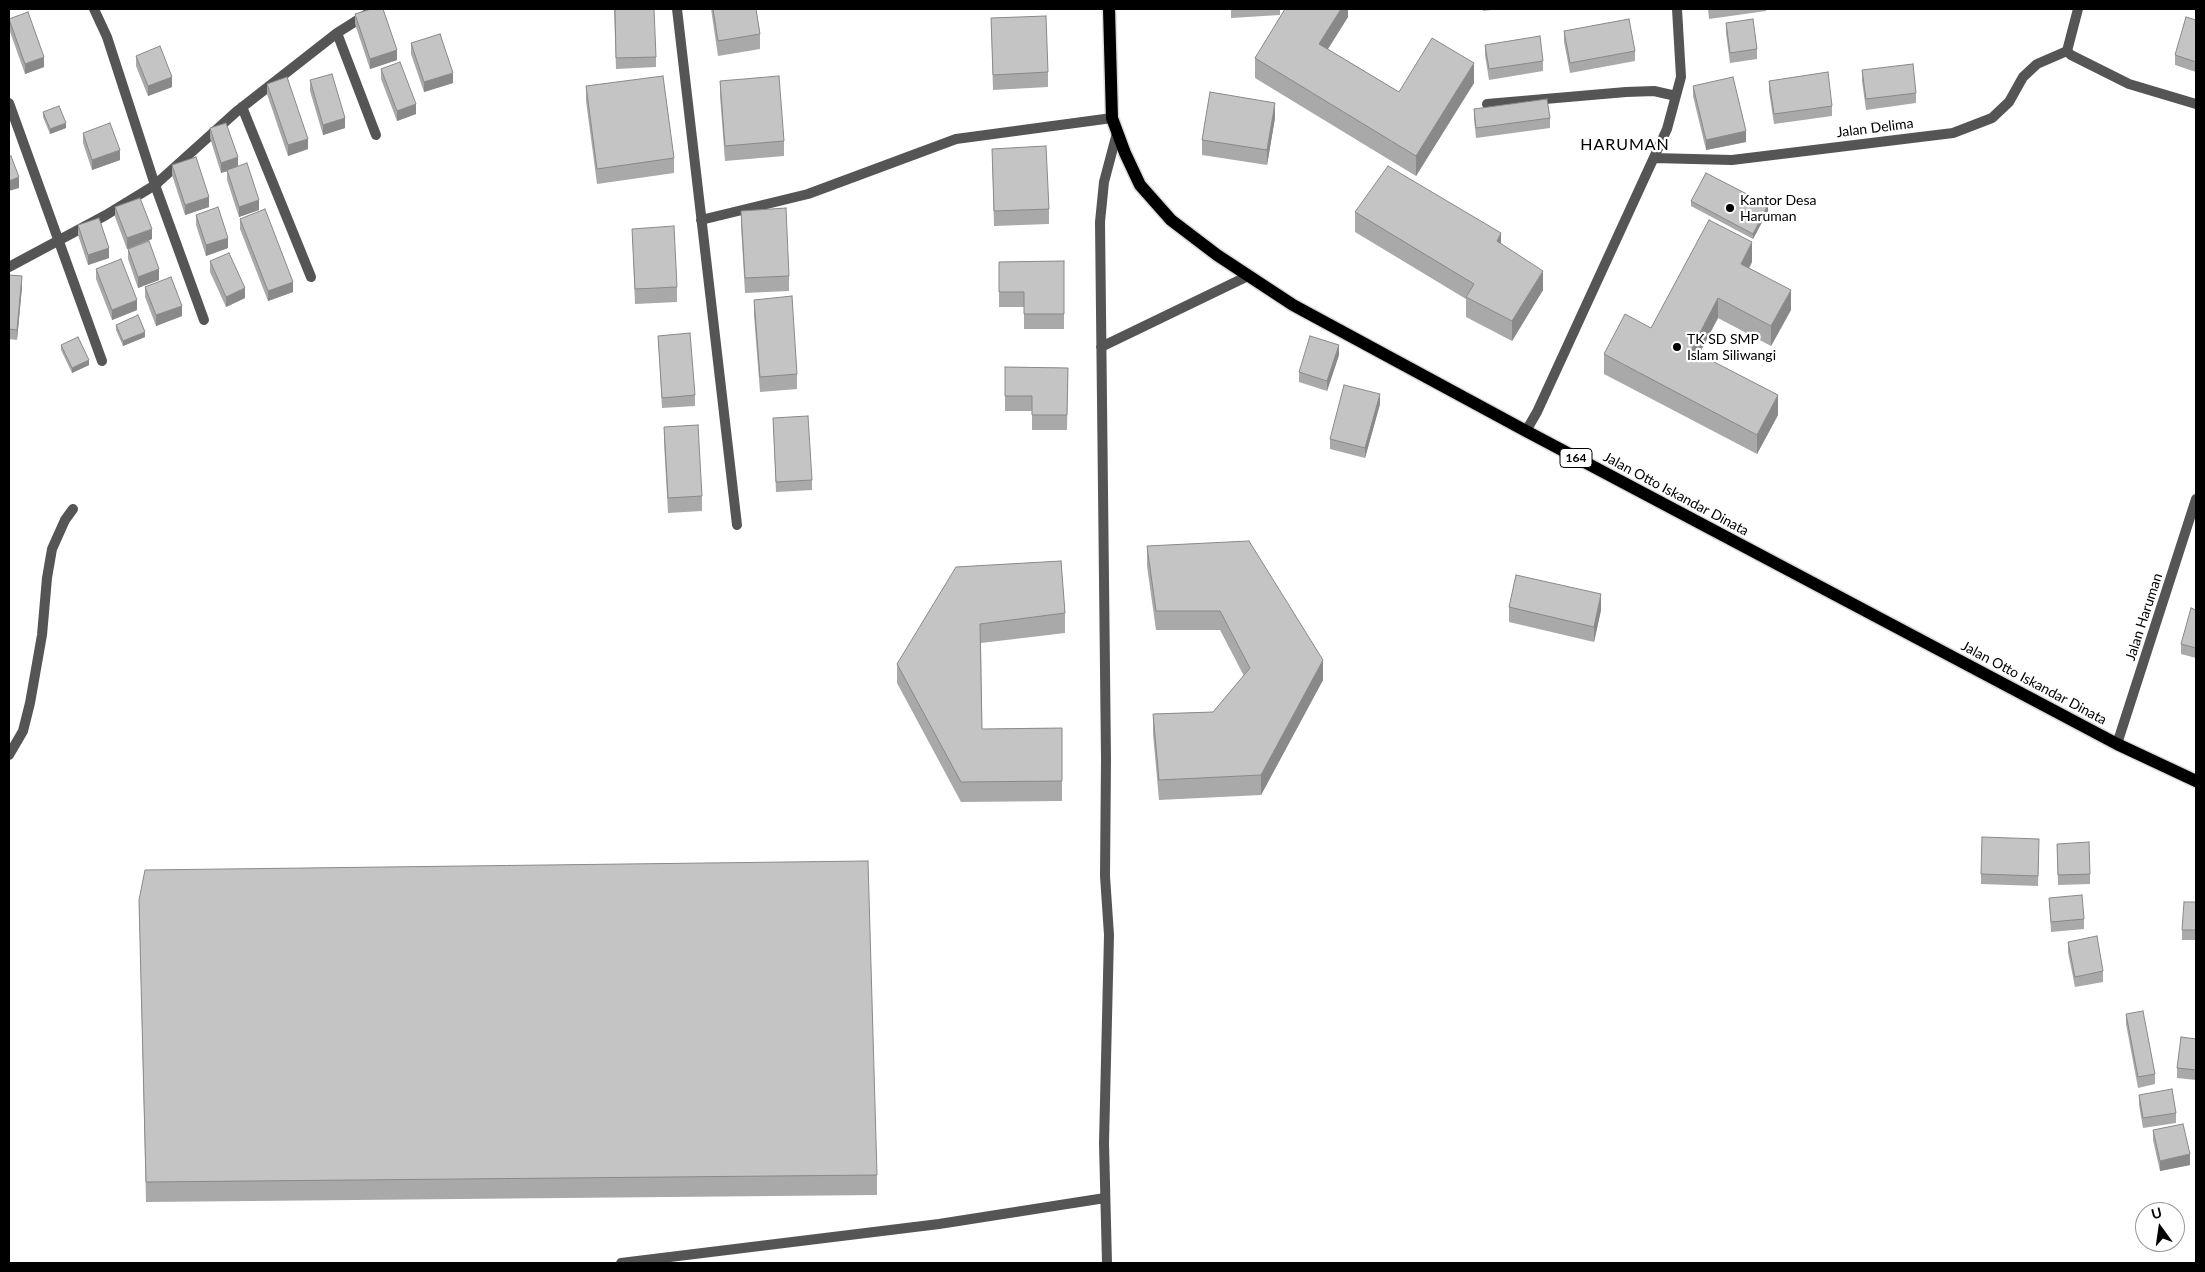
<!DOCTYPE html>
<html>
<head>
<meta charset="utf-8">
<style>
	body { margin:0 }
	#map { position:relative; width:2205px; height:1272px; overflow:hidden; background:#fff; font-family:Lato,sans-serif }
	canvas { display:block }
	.frame { position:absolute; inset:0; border:10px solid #000; pointer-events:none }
	.north { position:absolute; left:2135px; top:1202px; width:50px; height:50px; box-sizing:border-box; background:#fff; border:1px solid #999; border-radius:50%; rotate:346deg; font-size:14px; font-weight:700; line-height:20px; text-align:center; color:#000 }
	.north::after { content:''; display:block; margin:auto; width:18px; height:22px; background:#000; clip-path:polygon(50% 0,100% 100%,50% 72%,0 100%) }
</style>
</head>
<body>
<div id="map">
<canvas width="2205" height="1272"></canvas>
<div class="frame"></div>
<div class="north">U</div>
</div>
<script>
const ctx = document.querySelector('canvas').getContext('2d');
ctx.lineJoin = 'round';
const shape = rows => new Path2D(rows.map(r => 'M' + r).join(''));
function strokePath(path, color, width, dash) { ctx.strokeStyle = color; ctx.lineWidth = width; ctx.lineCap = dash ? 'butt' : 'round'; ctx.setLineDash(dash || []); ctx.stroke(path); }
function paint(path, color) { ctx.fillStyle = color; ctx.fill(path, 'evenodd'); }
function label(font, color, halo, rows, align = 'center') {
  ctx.font = font + ' Lato,sans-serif'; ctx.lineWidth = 4.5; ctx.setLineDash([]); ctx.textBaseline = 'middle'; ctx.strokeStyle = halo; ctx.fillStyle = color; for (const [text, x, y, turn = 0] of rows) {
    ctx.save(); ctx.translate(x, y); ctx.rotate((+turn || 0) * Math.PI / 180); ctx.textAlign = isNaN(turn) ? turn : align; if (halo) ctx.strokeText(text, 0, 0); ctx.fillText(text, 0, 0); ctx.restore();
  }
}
const primary = shape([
	[1109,9,1112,118,1125,153,1140,185,1171,220,1217,255,1293,305,1526,431,2117,744,2196,781]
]);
strokePath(primary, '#dbdbdb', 15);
strokePath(shape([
	[94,9,107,37,155,185,204,320],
	[677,9,737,525],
	[337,33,376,135],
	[2067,51,2071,55,2129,84,2196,104],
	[2067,51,2078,9],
	[9,103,102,361],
	[1487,104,1626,92,1654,91,1676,96],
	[242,107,311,277],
	[1654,158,1732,160,1953,133,1992,118,2009,102,2023,77,2037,64,2067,51],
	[701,220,808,194,956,139,1112,118],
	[9,267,106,215,155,185,236,112,337,33,375,9],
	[1101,347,1248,276],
	[1526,431,1537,412,1667,129,1681,77,1677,9],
	[2117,744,2196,499],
	[9,755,23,731,30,703,42,635,47,578,52,549,65,520,73,509],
	[621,1263,939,1224,1105,1198],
	[1107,1263,1104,1143,1109,935,1105,876,1106,759,1100,222,1104,182,1117,133]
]), '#555', 10);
strokePath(primary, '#000', 12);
paint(shape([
	[614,9,656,57,656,67,616,69],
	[711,9,756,9,760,34,760,49,718,56],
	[1231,9,1280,9,1280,15,1231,18],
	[1348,9,1348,17,1328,49,1399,92,1474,83,1416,176,1255,78,1255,58],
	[1482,9,1499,9,1483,11],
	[1708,9,1766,9,1766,11,1709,19],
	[355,14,397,60,370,69,355,24],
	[991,18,1048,72,1048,87,993,90],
	[9,19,44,67,25,74,9,29],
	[2196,20,2196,72,2175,65,2175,55],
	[1726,23,1757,49,1757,59,1730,63,1726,33],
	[1564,31,1635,51,1635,61,1570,73,1564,42],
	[411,43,453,83,424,92,411,54],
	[1485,45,1543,61,1543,71,1489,80,1485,55],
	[136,56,172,87,148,96,136,66],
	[381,69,416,114,397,121,381,79],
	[1862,70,1916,93,1916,103,1866,110,1862,81],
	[310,80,345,128,323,135,310,91],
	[720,81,784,141,784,156,725,161,720,96],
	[1769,81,1832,106,1832,116,1774,124,1769,91],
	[267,84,308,149,288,156,267,94],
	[586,86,674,158,674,173,597,184,586,101],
	[1693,86,1746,142,1706,150,1693,96],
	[1474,109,1550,118,1550,128,1476,138,1474,119],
	[43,112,66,128,50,134,43,117],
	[1275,118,1267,165,1202,155,1202,140],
	[210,128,238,166,259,210,239,217,227,180,227,171,221,173,210,138],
	[83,133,120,160,92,170,83,143],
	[992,149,1049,209,1049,224,994,226],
	[172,165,209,207,185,215,172,175],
	[1691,201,1768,211,1753,239,1691,206],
	[115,207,152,239,127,249,115,217],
	[741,211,789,276,789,291,745,293,741,226],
	[1355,212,1501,244,1543,290,1512,341,1466,317,1466,299,1355,232],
	[196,215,228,248,206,256,196,225],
	[240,219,293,292,268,301,240,229],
	[78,225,109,258,88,265,78,235],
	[632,229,677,287,677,302,635,304],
	[128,249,159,280,138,288,128,259],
	[210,261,245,298,226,307,210,272],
	[1064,261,1064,329,1024,329,1024,307,999,307,999,262],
	[1752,262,1749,268,1791,310,1771,346,1718,318,1699,354,1778,415,1757,454,1604,374,1604,354,1651,328],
	[96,269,137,310,112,320,96,279],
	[9,275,22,287,17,340,9,339],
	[145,287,182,316,156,326,145,297],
	[754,300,797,374,797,389,760,392,754,315],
	[116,325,145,337,123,346,116,330],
	[658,336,695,395,695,406,662,408],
	[61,345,89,365,72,373,61,350],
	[1339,355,1327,391,1299,382,1299,372],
	[1005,367,1068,368,1067,430,1032,430,1032,411,1005,411],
	[1380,404,1365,458,1330,449,1330,439],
	[773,418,812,480,812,490,776,492],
	[664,427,702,496,702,511,668,513,664,442],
	[1147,546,1323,680,1261,795,1159,800,1153,734,1153,714,1213,712,1244,676,1220,630,1156,630,1147,566],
	[1061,561,1065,613,1065,633,981,643,982,729,1062,728,1062,801,961,802,897,683,897,664],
	[1509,607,1601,610,1594,642,1509,622],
	[2196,610,2196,658,2181,654,2181,644],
	[2057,844,2090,874,2090,884,2058,885],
	[2039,849,2038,886,1981,884,1981,874],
	[2049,898,2084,919,2084,929,2051,932],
	[139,900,877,1175,877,1195,146,1202],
	[2196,902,2196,940,2182,940,2182,930],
	[2068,942,2103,971,2103,982,2075,987,2068,952],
	[2126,1014,2155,1074,2155,1084,2138,1088,2126,1024],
	[2196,1039,2196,1080,2177,1078,2177,1068],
	[2139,1095,2176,1113,2176,1123,2143,1128,2139,1105],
	[2153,1130,2190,1165,2160,1171,2153,1140]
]), '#a9a9a9');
paint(shape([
	[1341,9,1348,9,1348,17,1319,63,1319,44],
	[397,50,397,60,370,69,370,59],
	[44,57,44,67,25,74,25,64],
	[1474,63,1474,83,1416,176,1416,156],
	[453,73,453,83,424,92,424,82],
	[172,77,172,87,148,96,148,86],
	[1275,103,1275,118,1267,165,1267,150],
	[416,104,416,114,397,121,397,111],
	[345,118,345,128,323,135,323,125],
	[66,123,66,128,50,134,50,129],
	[1746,131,1746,142,1706,150,1706,140],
	[308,139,308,149,288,156,288,145],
	[120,150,120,160,92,170,92,160],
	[238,157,238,168,221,173,221,163],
	[19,177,19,188,9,191,9,181],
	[209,197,209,207,185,215,185,205],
	[259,200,259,210,239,217,239,207],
	[1768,205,1768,211,1753,239,1753,234],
	[152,229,152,239,127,249,127,238],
	[1501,233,1501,253,1497,241],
	[228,238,228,248,206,256,206,245],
	[1752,242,1752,262,1741,283,1741,264],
	[109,248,109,258,88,265,88,255],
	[159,269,159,280,138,288,138,277],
	[1543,271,1543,290,1512,341,1512,321],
	[22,276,22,287,17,340,17,330],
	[293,282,293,292,268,301,268,291],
	[245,288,245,298,226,307,226,297],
	[1791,290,1791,310,1771,346,1771,326],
	[1718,298,1718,318,1691,369,1691,350],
	[137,300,137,310,112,320,112,310],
	[182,306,182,316,156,326,156,315],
	[145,332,145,337,123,346,123,341],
	[1339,345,1339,355,1327,391,1327,381],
	[89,360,89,365,72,373,72,368],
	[1380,394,1380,404,1365,458,1365,448],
	[1778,395,1778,415,1757,454,1757,435],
	[1601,594,1601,610,1594,642,1594,627],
	[1323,660,1323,680,1261,795,1261,775],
	[2190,1154,2190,1165,2160,1171,2160,1161]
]), '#898989');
const building = shape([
	[371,9,383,9,397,50,370,59,355,14,371,9],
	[615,9,654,9,656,57,616,58,615,9],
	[713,9,756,9,760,34,718,41,713,9],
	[1285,9,1341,9,1319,44,1399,92,1432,38,1474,63,1416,156,1255,58,1285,9],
	[28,12,44,57,25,64,9,19,28,12],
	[1046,16,1048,72,993,75,991,18,1046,16],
	[2186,17,2196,20,2196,62,2175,55,2186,17],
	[1629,19,1635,51,1570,63,1564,31,1629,19],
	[1753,19,1757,49,1730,53,1726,23,1753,19],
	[440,34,453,73,424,82,411,43,440,34],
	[1540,36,1543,61,1489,69,1485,45,1540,36],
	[160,46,172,77,148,86,136,56,160,46],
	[400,62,416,104,397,111,381,69,400,62],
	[1913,64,1916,93,1866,99,1862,70,1913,64],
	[1828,72,1832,106,1774,114,1769,81,1828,72],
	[332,74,345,118,323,125,310,80,332,74],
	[663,76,674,158,597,169,586,86,663,76],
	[779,76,784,141,725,146,720,81,779,76],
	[287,77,308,139,288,145,267,84,287,77],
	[1733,77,1746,131,1706,140,1693,86,1733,77],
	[1210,92,1275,103,1267,150,1202,140,1210,92],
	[1547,99,1550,118,1476,128,1474,109,1547,99],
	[59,106,66,123,50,129,43,112,59,106],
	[110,123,120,150,92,160,83,133,110,123],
	[226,123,238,157,221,163,210,128,226,123],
	[1046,146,1049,209,994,211,992,149,1046,146],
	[11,156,19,177,9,181,9,157,11,156],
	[196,157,209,197,185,205,172,165,196,157],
	[247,163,259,200,239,207,227,170,247,163],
	[1388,166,1501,233,1497,241,1543,271,1512,321,1466,297,1474,284,1355,212,1388,166],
	[1706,173,1768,205,1753,234,1691,201,1706,173],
	[140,198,152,229,127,238,115,207,140,198],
	[218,207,228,238,206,245,196,215,218,207],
	[786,208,789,276,745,278,741,211,786,208],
	[265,209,293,282,268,291,240,219,265,209],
	[99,218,109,248,88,255,78,225,99,218],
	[1709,220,1752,242,1741,264,1791,290,1771,326,1718,298,1691,350,1778,395,1757,435,1604,354,1625,314,1651,328,1709,220],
	[674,226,677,287,635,289,632,229,674,226],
	[149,241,159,269,138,277,128,249,149,241],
	[229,253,245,288,226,297,210,261,229,253],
	[121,259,137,300,112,310,96,269,121,259],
	[1064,261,1064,314,1024,314,1024,292,999,292,999,262,1064,261],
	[9,275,22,276,17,330,9,329,9,275],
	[171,277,182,306,156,315,145,287,171,277],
	[792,296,797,374,760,377,754,300,792,296],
	[138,315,145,332,123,341,116,325,138,315],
	[690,333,695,395,662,398,658,336,690,333],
	[1310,336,1339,345,1327,381,1299,372,1310,336],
	[78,337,89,360,72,368,61,345,78,337],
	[1005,367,1068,368,1067,415,1032,415,1032,396,1005,396,1005,367],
	[1344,385,1380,394,1365,448,1330,439,1344,385],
	[808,416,812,480,776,482,773,418,808,416],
	[698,425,702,496,668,498,664,427,698,425],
	[1249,541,1323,660,1261,775,1159,780,1153,714,1213,712,1250,668,1220,611,1156,611,1147,546,1249,541],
	[1061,561,1065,613,980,624,982,729,1062,728,1062,781,961,782,897,664,956,567,1061,561],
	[1516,575,1601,594,1594,627,1509,607,1516,575],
	[2191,608,2196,610,2196,648,2181,644,2191,608],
	[1982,837,2039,839,2038,876,1981,874,1982,837],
	[2089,842,2090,874,2058,875,2057,844,2089,842],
	[868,861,877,1175,146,1182,139,900,145,870,868,861],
	[2082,895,2084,919,2051,922,2049,898,2082,895],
	[2184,902,2196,902,2196,930,2182,930,2184,902],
	[2097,936,2103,971,2075,977,2068,942,2097,936],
	[2143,1011,2155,1074,2138,1077,2126,1014,2143,1011],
	[2181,1037,2196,1039,2196,1070,2177,1068,2181,1037],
	[2172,1089,2176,1113,2143,1118,2139,1095,2172,1089],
	[2183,1124,2190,1154,2160,1161,2153,1130,2183,1124]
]);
paint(building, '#c4c4c4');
strokePath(building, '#898989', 1);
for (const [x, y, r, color] of [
	[1730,208,5,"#000"],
	[1677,347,5,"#000"]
]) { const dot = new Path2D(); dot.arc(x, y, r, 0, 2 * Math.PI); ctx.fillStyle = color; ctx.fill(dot); strokePath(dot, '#fff', 2); }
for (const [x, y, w] of [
	[1576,458,32]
]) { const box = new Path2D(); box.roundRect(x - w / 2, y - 9.5, w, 19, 4); ctx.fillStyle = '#fff'; ctx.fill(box); strokePath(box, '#000', 1); }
label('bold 12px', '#000', null, [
	["164",1576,458]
]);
label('14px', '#000', '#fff', [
	["Jalan Delima",1875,128,-7],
	["Jalan Otto Iskandar Dinata",1676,494,28],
	["Jalan Haruman",2144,617,-72],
	["Jalan Otto Iskandar Dinata",2034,683,28]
]);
label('14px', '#000', '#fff', [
	["Kantor Desa",1740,200],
	["Haruman",1740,216],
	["TK SD SMP",1687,339],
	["Islam Siliwangi",1687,355]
], 'left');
ctx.letterSpacing = '1px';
label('16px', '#000', '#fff', [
	["HARUMAN",1625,145]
]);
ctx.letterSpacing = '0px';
</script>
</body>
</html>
